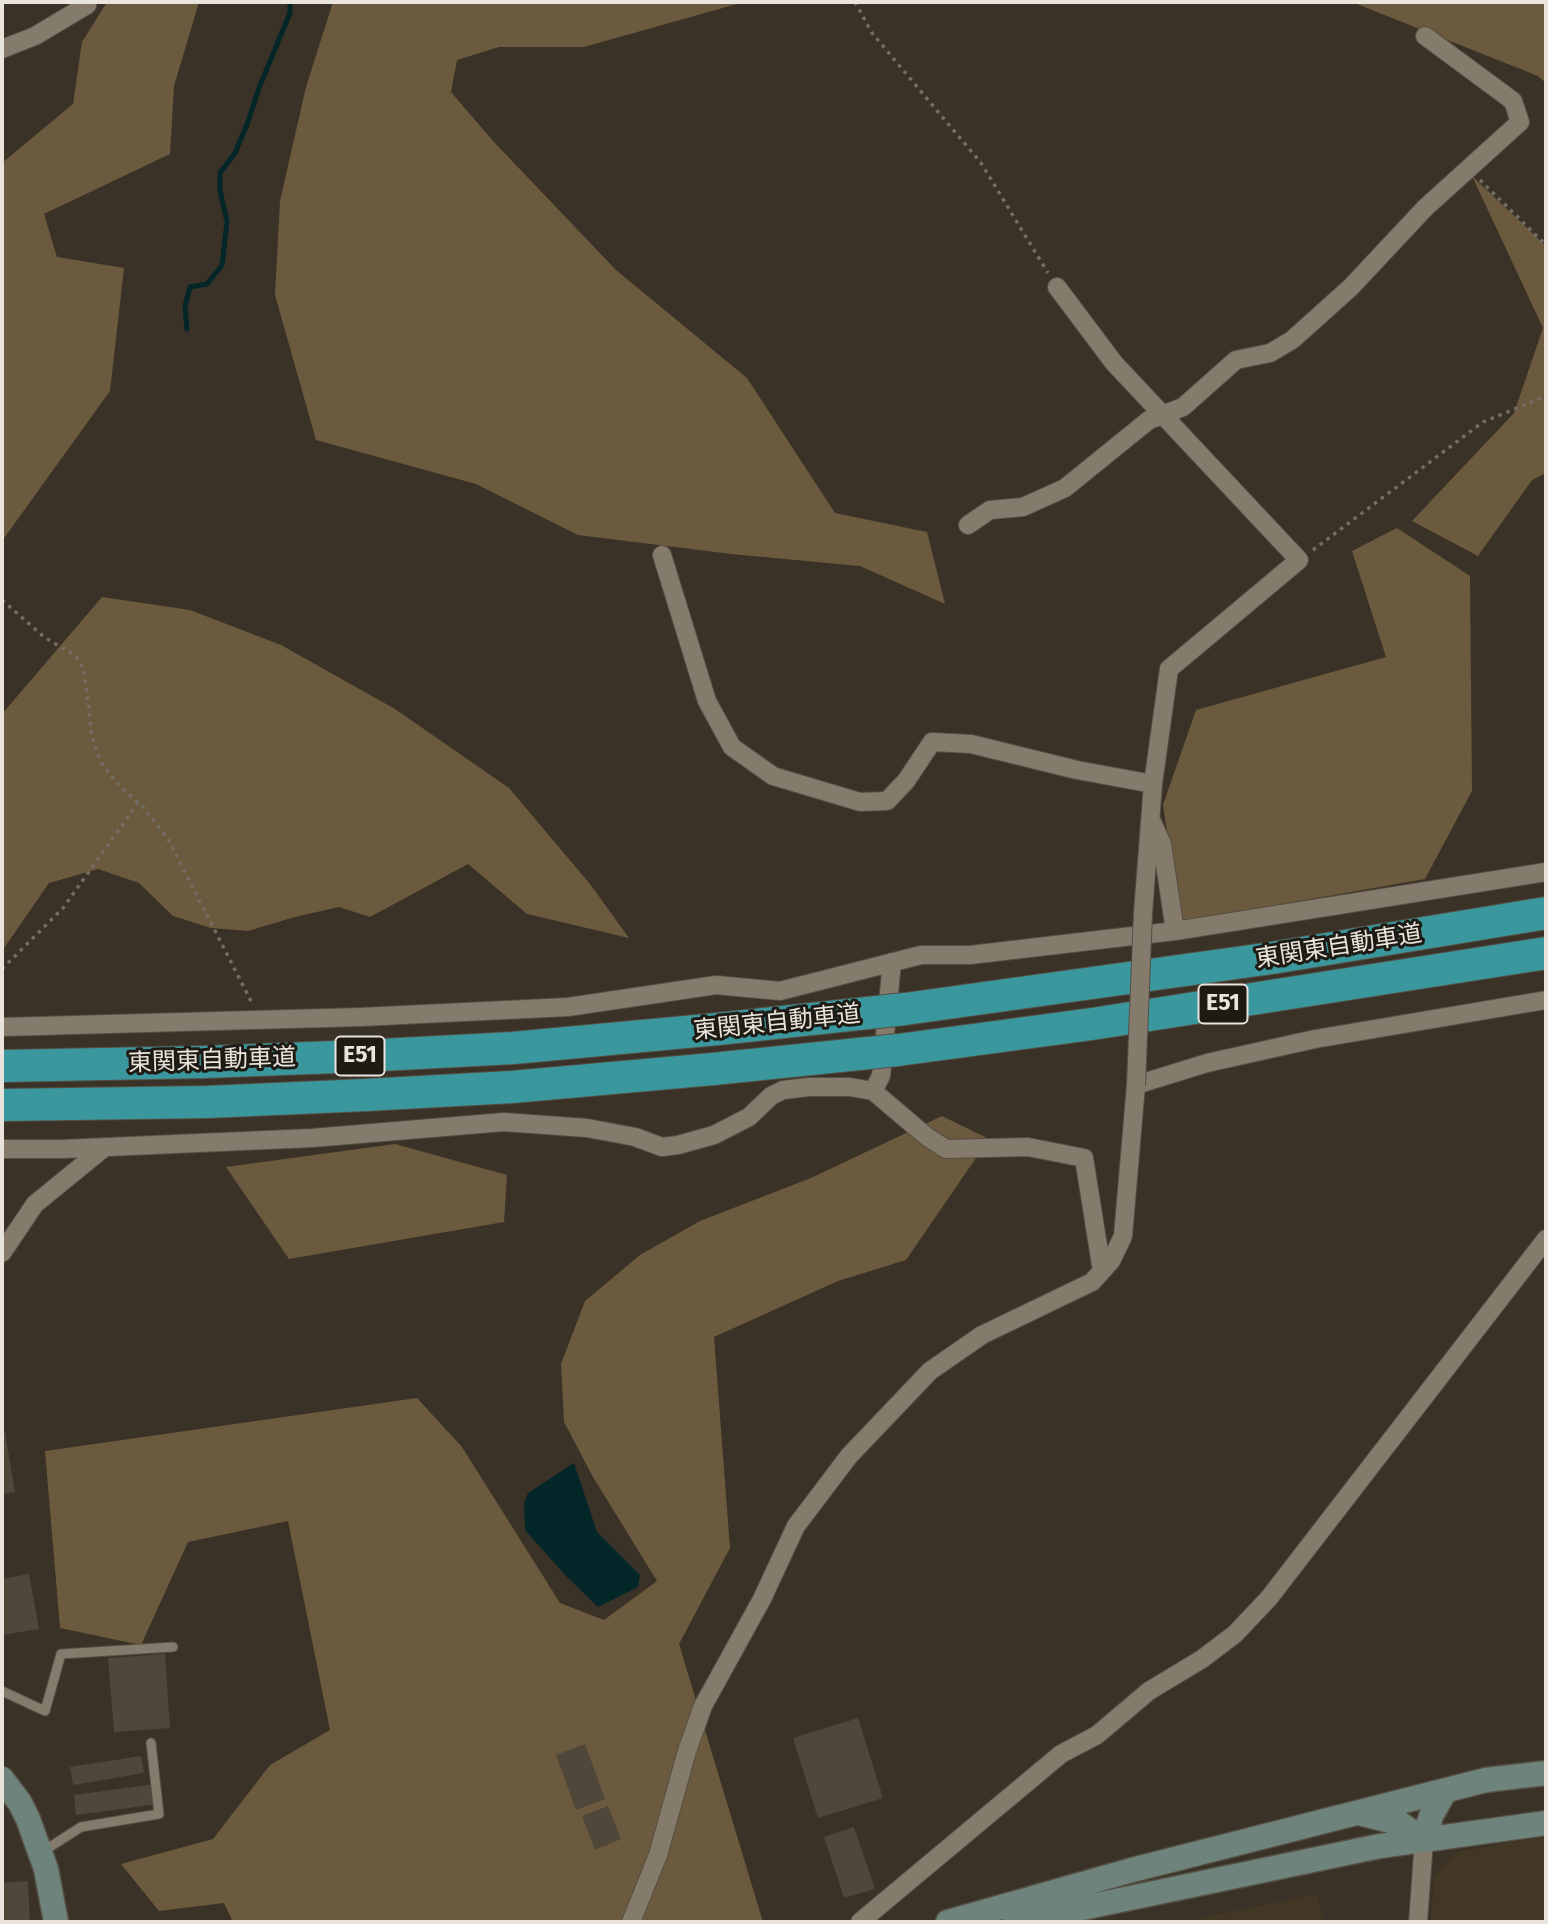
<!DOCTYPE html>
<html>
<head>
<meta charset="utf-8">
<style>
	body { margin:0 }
	#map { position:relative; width:1548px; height:1924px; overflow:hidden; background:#3a3226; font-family:"Fira Sans",sans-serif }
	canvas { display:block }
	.frame { position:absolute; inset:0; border:4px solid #e9e4dc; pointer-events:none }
</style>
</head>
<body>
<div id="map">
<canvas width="1548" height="1924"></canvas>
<div class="frame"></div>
</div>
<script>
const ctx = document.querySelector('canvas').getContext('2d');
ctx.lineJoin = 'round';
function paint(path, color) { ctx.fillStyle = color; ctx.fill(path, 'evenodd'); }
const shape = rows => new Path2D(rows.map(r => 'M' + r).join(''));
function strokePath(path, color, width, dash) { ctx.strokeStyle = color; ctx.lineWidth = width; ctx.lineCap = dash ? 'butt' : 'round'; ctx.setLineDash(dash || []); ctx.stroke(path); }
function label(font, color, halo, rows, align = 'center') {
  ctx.font = font + ' "Fira Sans","Noto Sans JP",sans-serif'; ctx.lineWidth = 6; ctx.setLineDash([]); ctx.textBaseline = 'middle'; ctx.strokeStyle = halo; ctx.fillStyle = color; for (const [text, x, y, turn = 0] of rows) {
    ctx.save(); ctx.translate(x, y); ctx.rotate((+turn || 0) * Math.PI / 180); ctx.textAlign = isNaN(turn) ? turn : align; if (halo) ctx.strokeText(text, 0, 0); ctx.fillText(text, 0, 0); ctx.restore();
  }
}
paint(shape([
	[1546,1836,1546,1922,1431,1922,1434,1878,1457,1852],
	[1316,1894,1325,1922,1182,1922]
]), '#423724');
paint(shape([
	[107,2,199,2,174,86,170,154,44,214,57,257,124,268,110,391,2,541,2,163,73,104,82,42],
	[333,2,744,2,584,47,499,47,457,60,451,92,493,141,616,270,747,378,835,513,927,532,945,604,860,566,731,554,578,535,476,484,316,440,275,295,280,201,306,87],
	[1352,2,1546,2,1546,83,1538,76],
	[1472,176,1546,246,1546,473,1532,480,1478,556,1412,521,1514,413,1543,328],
	[1397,528,1470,576,1472,791,1425,879,1181,922,1163,805,1196,710,1386,657,1352,551],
	[102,597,190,610,281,645,395,709,509,788,590,884,629,938,527,914,468,864,370,917,339,907,295,917,248,931,211,928,173,916,139,883,98,869,49,883,2,951,2,714],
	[942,1116,989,1139,906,1260,838,1281,714,1337,730,1548,679,1644,763,1922,233,1922,224,1903,159,1911,121,1864,213,1839,270,1765,330,1730,288,1521,188,1542,141,1645,60,1628,45,1451,417,1398,462,1447,560,1603,604,1620,657,1581,593,1477,564,1422,561,1364,585,1301,640,1255,700,1221,811,1178],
	[395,1144,507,1175,504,1222,289,1259,226,1167]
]), '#6c5a3e');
paint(shape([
	[574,1463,597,1532,640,1575,638,1587,598,1607,567,1577,525,1530,524,1504,528,1493]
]), '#032629');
strokePath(shape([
	[187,329,185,306,190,287,207,284,222,265,227,222,220,190,220,173,235,153,248,122,259,88,290,13,290,2]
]), '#032629', 5);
paint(shape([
	[2,1432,5,1432,15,1492,2,1494],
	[29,1574,39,1629,2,1635,2,1579],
	[165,1654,170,1728,114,1732,108,1658],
	[858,1718,883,1798,818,1818,793,1738],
	[585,1744,605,1799,576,1810,556,1755],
	[141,1756,144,1773,73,1785,70,1767],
	[155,1784,158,1804,76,1815,74,1795],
	[608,1806,621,1839,595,1850,582,1816],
	[854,1827,875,1889,844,1898,824,1837],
	[28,1881,30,1922,2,1922,2,1883]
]), '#4f4739');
const lane = shape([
	[2,1691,45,1711,61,1654,173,1647],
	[42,1852,81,1827,159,1814,151,1743]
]);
const street = shape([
	[2,49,35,36,87,5],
	[1057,287,1114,363,1299,560,1169,669,1153,784],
	[968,525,990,510,1023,507,1065,488,1149,420,1183,407,1236,360,1270,353,1292,340,1351,287,1425,208,1520,122,1513,101,1425,36],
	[662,555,707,701,732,747,773,776,860,802,887,801,906,781,932,742,971,744,1077,770,1153,784,1143,913],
	[1152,822,1162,844,1175,931],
	[2,1027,361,1017,568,1007,716,985,780,991,921,955,970,955,1175,931,1546,872],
	[873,1091,881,1076,892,962],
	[2,1149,62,1149,312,1138,504,1122,587,1128,635,1137,662,1147,678,1145,714,1135,749,1117,771,1096,783,1090,809,1087,850,1087,873,1091,926,1136,946,1149,1028,1147,1084,1158,1102,1271],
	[2,1253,35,1204,105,1147],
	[631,1922,658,1855,687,1751,703,1706,762,1599,796,1526,849,1456,930,1371,982,1335,1092,1282,1111,1261,1123,1236,1136,1085,1207,1063,1315,1039,1546,1000],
	[860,1922,1061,1754,1097,1735,1149,1691,1202,1659,1235,1634,1269,1598,1546,1239],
	[1418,1922,1424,1840]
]);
const secondary = shape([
	[2,1779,20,1803,28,1819,46,1869,56,1922],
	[1363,1814,1399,1823,1424,1840,1431,1816,1445,1791],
	[948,1922,1132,1870,1486,1780,1546,1773],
	[1015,1922,1380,1846,1546,1823]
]);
const highway = shape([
	[905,1009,1272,958,1546,913],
	[898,1050,1092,1024,1546,953],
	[2,1066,205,1062,362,1056,513,1048,718,1029],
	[2,1105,207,1102,366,1095,512,1087,713,1069]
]);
strokePath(lane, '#554f44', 11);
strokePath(street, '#554f44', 20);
strokePath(secondary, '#554f44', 27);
strokePath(highway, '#554f44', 34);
strokePath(shape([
	[855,2,872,33,981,163,1048,273],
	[1480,180,1546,245],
	[1313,550,1483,422,1546,396],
	[2,600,44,637,76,656,84,670,92,737,100,761,118,784,144,808,168,839,253,1005],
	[2,969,63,908,138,803]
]), '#746d63', 3.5, [3.5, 5]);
strokePath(lane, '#847b6c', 9);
strokePath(street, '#847b6c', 18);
strokePath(secondary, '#6e837b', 24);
strokePath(highway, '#3a979e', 32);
const streetBridge = shape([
	[1136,1085,1143,913]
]);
const highwayBridge = shape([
	[718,1029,905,1009],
	[713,1069,898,1050]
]);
strokePath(streetBridge, '#554f44', 20, []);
strokePath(highwayBridge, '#554f44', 34, []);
strokePath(streetBridge, '#847b6c', 18);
strokePath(highwayBridge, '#3a979e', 32);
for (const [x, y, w] of [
	[1223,1004,49],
	[360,1056,49]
]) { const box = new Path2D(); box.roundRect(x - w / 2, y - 19.5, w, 39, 5); ctx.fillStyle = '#1e1b15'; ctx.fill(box); strokePath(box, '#e9e4dc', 2); }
label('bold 23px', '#e9e4dc', null, [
	["E51",1223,1004],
	["E51",360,1056]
]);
label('24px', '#e9e4dc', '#1e1b15', [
	["東関東自動車道",1339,947,-9],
	["東関東自動車道",777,1023,-6],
	["東関東自動車道",212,1061,-2]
]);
</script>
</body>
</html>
